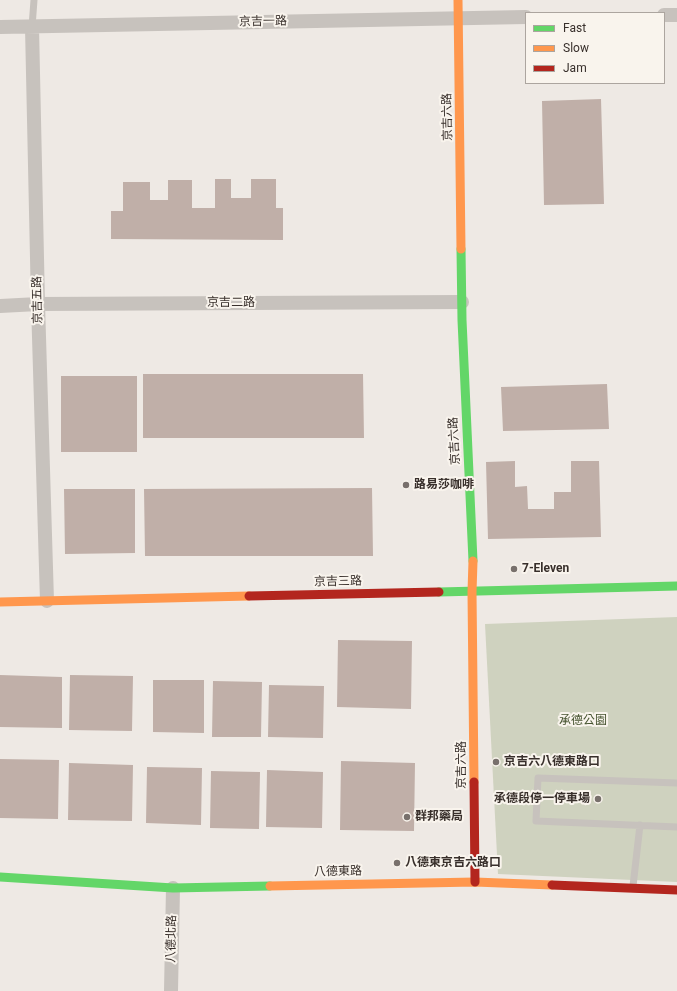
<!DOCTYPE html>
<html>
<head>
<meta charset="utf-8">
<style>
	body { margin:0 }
	#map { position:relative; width:677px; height:991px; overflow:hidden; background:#eee9e4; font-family:Roboto,sans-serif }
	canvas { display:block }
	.legend { position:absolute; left:525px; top:12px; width:140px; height:72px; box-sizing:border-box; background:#f9f4ed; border:1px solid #aca59f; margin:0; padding:5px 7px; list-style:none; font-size:12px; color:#382f2b }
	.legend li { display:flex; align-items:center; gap:8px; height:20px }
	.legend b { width:20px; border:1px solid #aca59f }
</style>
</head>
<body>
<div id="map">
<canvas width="677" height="991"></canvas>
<ul class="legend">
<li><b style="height:5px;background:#63d668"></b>Fast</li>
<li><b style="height:5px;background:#ff974d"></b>Slow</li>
<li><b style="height:5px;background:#b3261e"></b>Jam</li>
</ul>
</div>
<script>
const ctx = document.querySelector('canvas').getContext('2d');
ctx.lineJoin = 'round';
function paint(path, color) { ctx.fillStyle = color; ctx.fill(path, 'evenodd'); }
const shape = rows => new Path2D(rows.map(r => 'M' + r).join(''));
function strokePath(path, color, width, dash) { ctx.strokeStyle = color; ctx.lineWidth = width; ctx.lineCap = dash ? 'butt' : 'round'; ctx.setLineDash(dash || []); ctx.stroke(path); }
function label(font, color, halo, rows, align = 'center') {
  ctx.font = font + ' Roboto,"Noto Sans TC",sans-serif'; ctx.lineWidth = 4; ctx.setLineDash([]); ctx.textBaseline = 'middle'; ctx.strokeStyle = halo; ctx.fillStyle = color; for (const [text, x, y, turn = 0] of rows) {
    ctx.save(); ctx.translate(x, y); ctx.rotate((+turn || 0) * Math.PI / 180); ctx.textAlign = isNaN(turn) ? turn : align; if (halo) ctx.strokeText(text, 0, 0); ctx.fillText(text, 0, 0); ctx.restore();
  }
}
paint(shape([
	[677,617,677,882,498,874,485,624]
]), '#cfd2bf');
paint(shape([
	[601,99,604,204,544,205,542,101],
	[215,179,231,179,231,198,251,198,251,179,276,179,276,208,283,208,283,240,111,239,111,211,123,211,123,182,150,182,150,200,168,200,168,180,192,180,192,208,215,208],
	[143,374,363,374,364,438,143,438],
	[61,376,137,376,137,452,61,452],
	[607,384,609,429,503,431,501,387],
	[515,461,515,487,527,486,528,509,554,509,554,492,571,492,571,461,599,461,601,537,488,539,486,462],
	[372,488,373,556,145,556,144,489],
	[64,489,135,489,135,553,65,554],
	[338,640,412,641,411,709,337,707],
	[0,675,62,677,62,728,0,727],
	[70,675,133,676,132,731,69,730],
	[153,680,204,680,204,733,153,732],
	[213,681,262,682,261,737,212,737],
	[269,685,324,686,323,738,268,737],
	[0,759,59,760,58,819,0,818],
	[341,761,415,763,414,831,340,830],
	[69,763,133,765,132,821,68,820],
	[147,767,202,768,201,825,146,823],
	[267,770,323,772,322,828,266,827],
	[211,771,260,772,259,829,210,828]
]), '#c0afa8');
strokePath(shape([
	[32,27,34,0],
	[677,783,538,778,536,821,677,827],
	[633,886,640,825]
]), '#c7c2bd', 7);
strokePath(shape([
	[664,15,677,15],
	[0,27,526,17],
	[32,27,38,304,47,601],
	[0,306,38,304,462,302],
	[171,991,173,888]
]), '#c7c2bd', 14);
strokePath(shape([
	[461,249,462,320,473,561],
	[439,592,677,586],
	[0,877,173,888,270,886]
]), '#63d668', 9);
strokePath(shape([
	[458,0,461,249],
	[473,561,472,592,474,782],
	[0,602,249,596],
	[270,886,475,882,552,885]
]), '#ff974d', 9);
strokePath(shape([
	[249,596,439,592],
	[474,782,475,882],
	[552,885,677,890]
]), '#b3261e', 9);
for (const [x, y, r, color] of [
	[406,485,4,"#78706c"],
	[514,569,4,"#78706c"],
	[496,762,4,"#78706c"],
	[598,799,4,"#78706c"],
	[407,817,4,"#78706c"],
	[397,863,4,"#78706c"]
]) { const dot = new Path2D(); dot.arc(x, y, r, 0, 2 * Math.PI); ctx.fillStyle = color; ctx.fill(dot); strokePath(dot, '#f9f4ed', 1.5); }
label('12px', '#382f2b', '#f9f4ed', [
	["京吉一路",263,22,-1],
	["京吉六路",448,117,-91],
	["京吉五路",38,300,-91],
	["京吉二路",231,303],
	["京吉六路",455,441,-93],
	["京吉三路",338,582,-1],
	["京吉六路",462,765,-90],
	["八德東路",338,872,-1],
	["八德北路",172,939,-89]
]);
label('bold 12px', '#382f2b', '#f9f4ed', [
	["路易莎咖啡",414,485],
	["7-Eleven",522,569],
	["京吉六八德東路口",504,762],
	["承德段停一停車場",590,799,"right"],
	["群邦藥局",415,817],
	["八德東京吉六路口",405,863]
], 'left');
label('12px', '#475431', '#f9f4ed', [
	["承德公園",583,721]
]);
</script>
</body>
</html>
